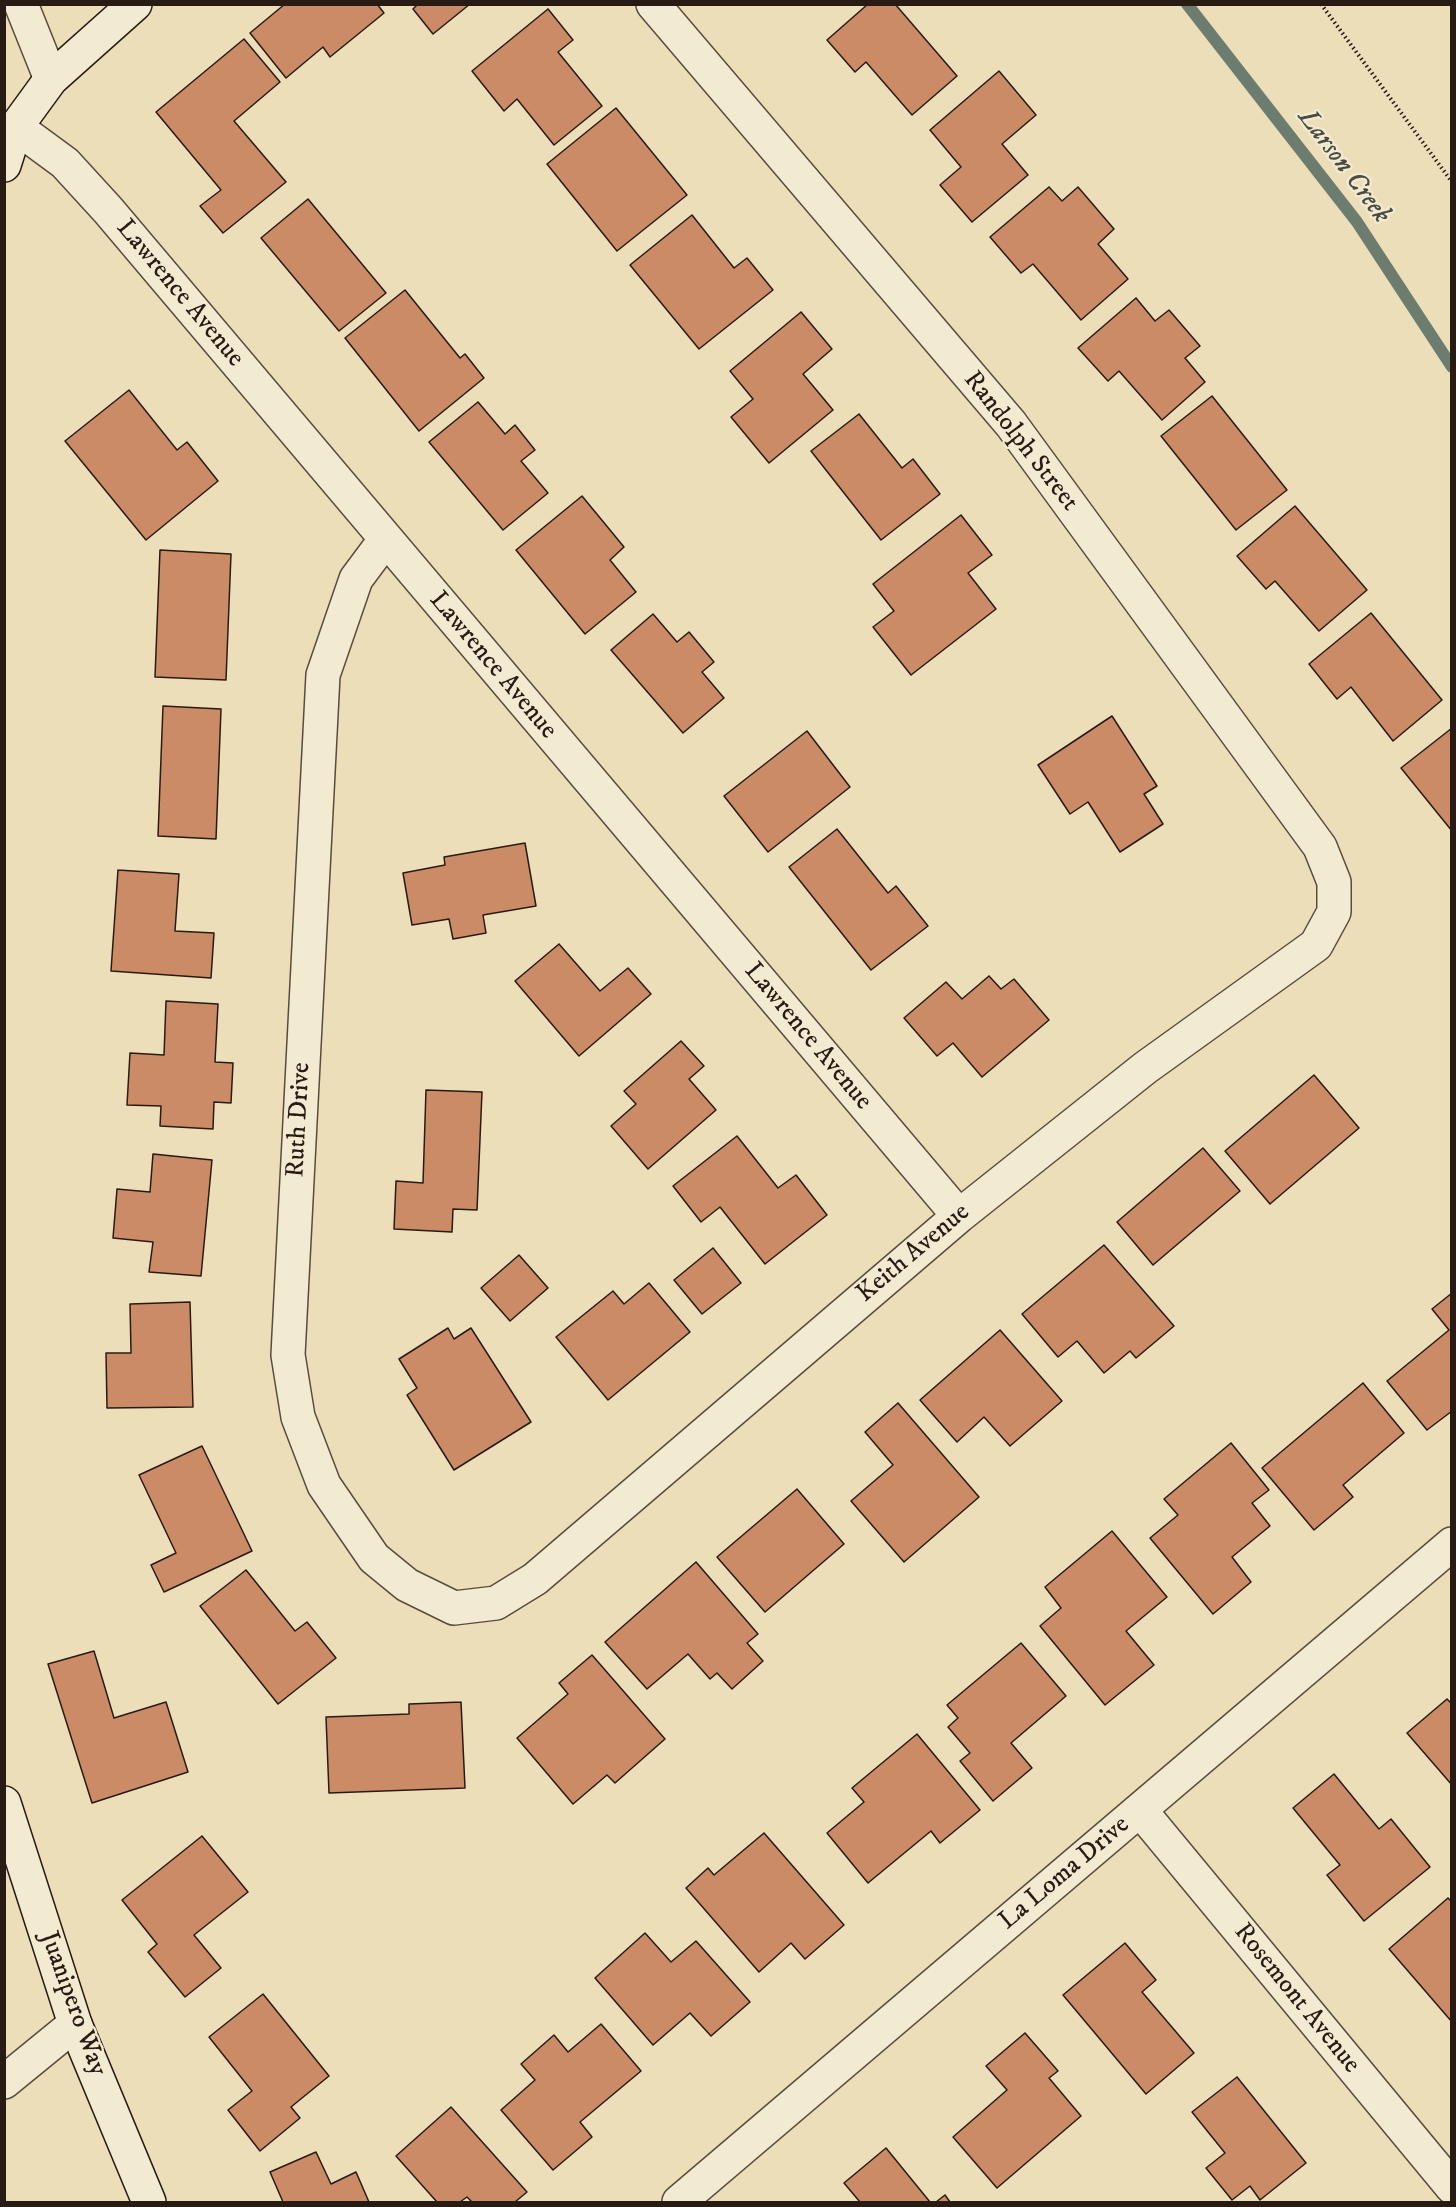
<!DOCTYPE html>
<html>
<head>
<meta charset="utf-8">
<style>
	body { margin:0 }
	#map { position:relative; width:1456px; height:2207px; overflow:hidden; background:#ecdeb9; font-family:"IM FELL DW Pica",serif }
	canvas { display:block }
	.frame { position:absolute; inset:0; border:6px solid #281b14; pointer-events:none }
</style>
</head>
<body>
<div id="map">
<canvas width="1456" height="2207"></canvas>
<div class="frame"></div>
</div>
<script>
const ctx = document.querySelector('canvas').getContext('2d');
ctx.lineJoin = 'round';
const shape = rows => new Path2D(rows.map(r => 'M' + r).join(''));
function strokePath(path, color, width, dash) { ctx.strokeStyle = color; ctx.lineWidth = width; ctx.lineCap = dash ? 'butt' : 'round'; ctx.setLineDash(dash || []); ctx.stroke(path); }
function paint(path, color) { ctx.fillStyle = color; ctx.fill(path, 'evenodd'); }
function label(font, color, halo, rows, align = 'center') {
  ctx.font = font + ' "IM FELL DW Pica",serif'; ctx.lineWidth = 4.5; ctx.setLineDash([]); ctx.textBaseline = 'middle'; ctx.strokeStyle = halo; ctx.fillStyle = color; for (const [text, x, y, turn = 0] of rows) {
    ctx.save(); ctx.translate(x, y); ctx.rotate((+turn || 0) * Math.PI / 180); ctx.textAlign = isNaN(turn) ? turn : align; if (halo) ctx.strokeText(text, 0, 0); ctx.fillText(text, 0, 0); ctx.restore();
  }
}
strokePath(shape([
	[1187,4,1357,222,1452,367]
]), '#6c7c6e', 12);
const building = shape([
	[285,4,377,4,384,13,330,57,323,47,286,78,250,33,285,4],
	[418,4,470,4,433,34,413,9,418,4],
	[868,4,895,4,957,76,912,115,866,62,855,72,827,40,868,4],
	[548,9,573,40,558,52,602,106,554,145,517,99,504,111,472,71,548,9],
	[244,39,280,82,234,121,286,182,223,233,200,206,221,190,156,112,244,39],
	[999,71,1036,115,1002,144,1028,175,972,222,940,185,961,167,930,130,999,71],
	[616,108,687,195,617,251,547,164,616,108],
	[1049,187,1062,201,1078,187,1114,229,1098,244,1128,279,1081,320,1033,264,1021,273,990,237,1049,187],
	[308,199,386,293,339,331,261,238,308,199],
	[692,215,734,268,747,258,773,290,699,349,630,265,692,215],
	[405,290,460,358,465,354,484,378,419,431,345,338,405,290],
	[1136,298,1155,321,1169,310,1200,346,1185,358,1205,382,1162,420,1119,371,1108,381,1078,348,1136,298],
	[801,312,832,349,803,374,833,410,769,463,731,417,753,399,730,371,801,312],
	[129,390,177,450,187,442,218,481,146,540,65,441,129,390],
	[1212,396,1287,490,1236,530,1161,436,1212,396],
	[478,402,505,434,515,425,535,450,521,461,548,493,503,530,429,442,478,402],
	[859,414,902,468,913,459,940,494,881,540,811,451,859,414],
	[582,496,624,547,610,560,636,592,585,634,516,550,582,496],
	[1295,506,1367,590,1319,631,1275,581,1266,589,1237,556,1295,506],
	[961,515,992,555,968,573,996,609,911,675,873,627,894,611,873,584,961,515],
	[160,550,231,554,226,680,155,677,160,550],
	[1371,613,1442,700,1393,741,1351,687,1337,699,1309,664,1371,613],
	[653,614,677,642,689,632,714,662,702,672,724,698,683,733,611,650,653,614],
	[163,706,221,709,216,839,158,836,163,706],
	[1112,716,1157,786,1144,794,1163,824,1120,852,1088,802,1070,814,1038,765,1112,716],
	[1452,728,1452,831,1401,768,1452,728],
	[807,731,850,787,768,852,724,796,807,731],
	[837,829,888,893,896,886,928,926,871,970,789,867,837,829],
	[525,843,536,906,483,915,486,933,453,939,449,919,412,925,403,873,445,865,444,857,525,843],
	[118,870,179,874,175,931,214,933,211,978,111,971,118,870],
	[559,944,600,991,628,968,651,994,579,1056,515,981,559,944],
	[989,976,1001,989,1014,979,1049,1020,982,1077,953,1043,937,1056,904,1018,946,982,962,999,989,976],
	[166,1001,218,1004,215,1062,233,1063,231,1103,214,1102,213,1129,160,1126,161,1106,127,1105,130,1053,164,1055,166,1001],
	[681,1041,704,1066,689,1079,716,1110,648,1169,611,1126,636,1104,624,1091,681,1041],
	[1314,1075,1359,1128,1270,1204,1225,1151,1314,1075],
	[426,1090,482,1092,477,1210,453,1209,452,1232,394,1229,396,1181,423,1183,426,1090],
	[737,1136,778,1188,796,1175,827,1215,765,1264,720,1207,701,1222,673,1186,737,1136],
	[1203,1148,1240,1191,1153,1265,1117,1222,1203,1148],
	[153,1154,212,1160,201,1276,149,1272,153,1242,113,1238,117,1189,150,1192,153,1154],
	[1104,1245,1174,1326,1136,1358,1130,1351,1104,1373,1077,1341,1058,1357,1022,1314,1104,1245],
	[713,1248,741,1283,702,1314,674,1280,713,1248],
	[519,1255,548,1288,510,1321,481,1288,519,1255],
	[649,1283,690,1332,608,1400,556,1337,613,1291,624,1304,649,1283],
	[1452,1293,1452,1411,1427,1430,1387,1381,1449,1330,1432,1309,1452,1293],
	[190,1302,193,1407,107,1408,106,1353,131,1353,130,1304,190,1302],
	[448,1328,454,1339,471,1328,531,1422,454,1470,407,1395,417,1388,399,1359,448,1328],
	[1000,1330,1062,1401,1010,1446,984,1417,957,1442,920,1400,1000,1330],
	[1363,1383,1404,1433,1343,1485,1353,1497,1314,1530,1262,1468,1363,1383],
	[898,1403,979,1497,904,1562,851,1501,893,1465,865,1432,898,1403],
	[1231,1443,1269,1490,1252,1503,1270,1526,1232,1557,1251,1582,1213,1614,1150,1538,1178,1515,1164,1499,1231,1443],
	[202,1446,252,1551,164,1592,151,1565,176,1553,139,1475,202,1446],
	[797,1489,844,1544,765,1612,717,1557,797,1489],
	[1112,1531,1167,1597,1126,1631,1154,1665,1105,1705,1040,1626,1061,1608,1045,1587,1112,1531],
	[696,1562,758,1634,747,1643,763,1661,732,1689,717,1673,710,1679,688,1654,647,1689,605,1642,696,1562],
	[246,1570,295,1631,307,1622,336,1658,278,1704,200,1606,246,1570],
	[1021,1643,1066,1696,1011,1743,1032,1768,993,1801,960,1761,970,1753,948,1727,958,1718,947,1705,1021,1643],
	[94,1651,114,1718,166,1702,188,1772,92,1803,48,1664,94,1651],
	[592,1655,665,1739,615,1783,607,1775,573,1804,517,1738,568,1694,559,1683,592,1655],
	[1447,1699,1452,1704,1452,1785,1407,1733,1447,1699],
	[461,1702,465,1788,329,1793,326,1717,409,1714,409,1704,461,1702],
	[917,1734,980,1810,940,1843,931,1831,868,1883,827,1833,864,1802,852,1788,917,1734],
	[1334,1774,1379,1829,1391,1819,1430,1867,1364,1921,1327,1875,1340,1865,1293,1808,1334,1774],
	[764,1833,844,1925,805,1959,791,1943,759,1972,686,1888,708,1868,714,1875,764,1833],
	[202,1836,248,1892,194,1935,221,1968,185,1997,148,1952,157,1944,122,1900,202,1836],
	[1448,1898,1452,1902,1452,2022,1389,1949,1448,1898],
	[645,1933,671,1962,696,1941,750,2002,711,2036,690,2013,653,2045,595,1978,645,1933],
	[1125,1943,1156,1980,1142,1992,1194,2053,1146,2094,1063,1995,1125,1943],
	[263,1994,329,2076,291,2107,300,2118,260,2151,228,2110,252,2091,209,2037,263,1994],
	[601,2024,641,2071,580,2122,592,2137,553,2170,501,2110,535,2080,521,2064,554,2035,568,2052,601,2024],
	[1025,2033,1058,2071,1049,2078,1081,2116,997,2188,953,2137,1007,2090,986,2066,1025,2033],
	[1237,2077,1306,2163,1260,2200,1250,2186,1232,2200,1206,2168,1225,2153,1192,2112,1237,2077],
	[451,2107,527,2192,515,2202,472,2202,467,2197,460,2202,437,2202,396,2156,451,2107],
	[886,2148,930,2202,860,2202,844,2183,886,2148],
	[316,2152,331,2184,356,2172,369,2202,283,2202,270,2172,316,2152],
	[945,2195,950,2202,936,2202,945,2195]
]);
paint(building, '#cb8b66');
strokePath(building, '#281b14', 1.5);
const street = shape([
	[21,4,51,79],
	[16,127,65,163,108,210,959,1216],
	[385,540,356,579,323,675,288,1355,298,1417,324,1485,374,1558,407,1585,454,1608,496,1603,535,1579,959,1216,1145,1068,1316,945,1334,912,1334,882,1320,847,1011,424,653,4],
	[1140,1810,1452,2187],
	[4,2082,75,2024],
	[679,2202,1452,1544]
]);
const secondary = shape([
	[4,165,16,127,51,79,135,4],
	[4,1803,75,2024,149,2202]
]);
strokePath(street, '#594c3d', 36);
strokePath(secondary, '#281b14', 36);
strokePath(shape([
	[1321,4,1452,182]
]), '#281b14', 4, [1.5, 3]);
strokePath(street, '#f3ead2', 33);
strokePath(secondary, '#f3ead2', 33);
label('26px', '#281b14', '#f3ead2', [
	["Lawrence Avenue",179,294,50],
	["Randolph Street",1020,442,52],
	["Lawrence Avenue",492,666,50],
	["Lawrence Avenue",807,1037,50],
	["Ruth Drive",300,1120,-87],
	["Keith Avenue",914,1254,-40],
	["La Loma Drive",1065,1874,-40],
	["Rosemont Avenue",1296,1999,51],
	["Juanipero Way",72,2004,70]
]);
label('italic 27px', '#4a4c41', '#f3ead2', [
	["Larson Creek",1343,167,53]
]);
</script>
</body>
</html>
